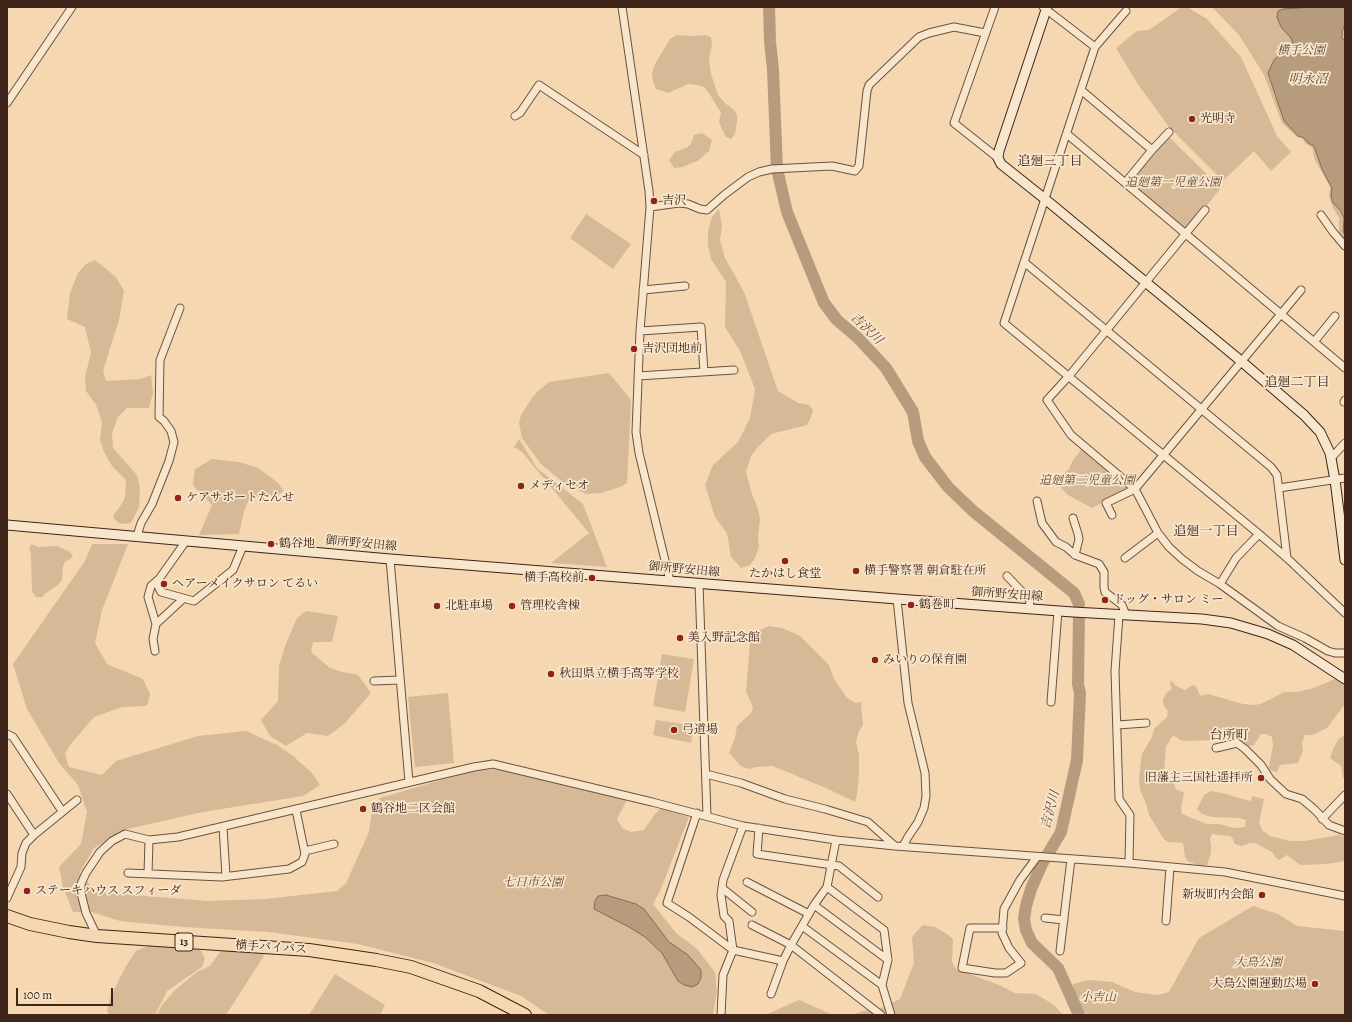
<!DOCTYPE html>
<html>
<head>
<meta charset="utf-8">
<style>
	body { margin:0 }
	#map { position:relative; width:1352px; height:1022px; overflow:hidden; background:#f5d8b1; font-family:Alegreya,serif }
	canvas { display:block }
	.frame { position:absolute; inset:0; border:8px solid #3e2419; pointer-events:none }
	.scale { position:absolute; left:16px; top:988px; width:97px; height:18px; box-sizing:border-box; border:2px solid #3e2419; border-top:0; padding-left:5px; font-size:12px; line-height:14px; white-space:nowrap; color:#3e2419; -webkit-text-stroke:3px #f8e6cc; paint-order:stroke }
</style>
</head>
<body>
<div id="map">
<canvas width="1352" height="1022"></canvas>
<div class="frame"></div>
<div class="scale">100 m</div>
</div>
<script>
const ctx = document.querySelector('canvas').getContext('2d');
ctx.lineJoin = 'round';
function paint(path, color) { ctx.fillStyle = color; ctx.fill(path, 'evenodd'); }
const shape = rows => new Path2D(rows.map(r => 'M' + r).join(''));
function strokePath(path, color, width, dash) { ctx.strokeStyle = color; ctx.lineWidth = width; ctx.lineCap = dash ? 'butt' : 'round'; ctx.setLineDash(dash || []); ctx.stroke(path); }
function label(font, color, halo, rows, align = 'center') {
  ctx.font = font + ' Alegreya,"Noto Serif JP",serif'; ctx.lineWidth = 3.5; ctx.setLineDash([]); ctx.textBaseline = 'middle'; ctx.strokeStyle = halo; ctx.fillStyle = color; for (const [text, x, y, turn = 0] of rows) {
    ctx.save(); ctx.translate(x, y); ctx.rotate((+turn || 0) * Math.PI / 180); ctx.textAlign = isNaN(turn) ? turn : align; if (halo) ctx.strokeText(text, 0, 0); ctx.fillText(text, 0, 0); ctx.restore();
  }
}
paint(shape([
	[1182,7,1187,7,1207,19,1241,57,1277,136,1291,152,1271,171,1254,151,1223,181,1169,127,1137,83,1116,48,1137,31,1149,30],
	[1212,7,1345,7,1345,240,1339,233,1339,218,1333,208,1329,197,1330,187,1315,160,1312,148,1305,143,1302,138,1297,137,1282,123,1264,75,1239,35],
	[677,35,692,36,706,35,711,37,712,45,709,58,711,74,718,95,726,104,734,110,737,115,737,122,735,134,731,139,726,137,722,129,719,121,721,113,709,93,704,87,698,85,688,84,668,93,656,89,653,82,652,73,655,64,670,39],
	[702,133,712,140,709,151,699,160,683,167,674,168,669,160,675,152,686,148,691,144,694,135],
	[1169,137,1221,188,1185,232,1129,183],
	[719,209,722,226,720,240,725,258,744,292,778,391,798,403,809,405,813,410,811,417,807,425,771,434,758,447,751,456,746,472,752,494,758,509,760,519,758,538,759,547,755,558,750,565,741,568,731,557,727,533,715,517,705,485,713,465,738,442,750,418,755,389,740,351,725,327,726,282,711,259,708,245,708,231,712,217],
	[586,214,631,244,613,269,570,238],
	[95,260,116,277,124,291,119,320,103,371,106,381,141,379,151,375,153,393,149,408,127,408,118,417,112,433,113,448,137,475,140,488,139,507,131,523,121,524,115,520,113,516,121,505,125,498,126,480,112,466,104,452,100,440,102,422,96,405,86,391,85,377,91,353,85,327,67,319,70,293,78,273,86,264],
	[609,373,631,400,627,483,620,487,601,493,586,494,565,484,541,464,522,438,519,423,521,415,530,401,537,392,549,382],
	[519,439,537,468,583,504,607,567,551,563,589,533,522,452,514,447],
	[1082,448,1126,485,1126,490,1092,508,1068,495,1062,489,1059,482,1062,475,1069,469,1072,462],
	[212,459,239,462,258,468,277,482,284,491,278,495,261,496,249,499,244,512,239,534,199,535,212,505,195,488,193,484,195,469],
	[32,544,38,547,57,546,70,552,73,557,65,562,63,567,62,580,58,585,46,593,42,597,36,597,32,592,31,554,29,547],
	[92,544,128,544,102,610,95,643,107,664,143,679,150,694,147,706,122,707,94,717,70,745,65,754,69,767,102,775,116,761,198,736,246,731,277,745,293,756,311,772,320,785,303,796,203,812,127,829,94,848,80,872,95,892,208,901,265,899,337,891,346,883,369,832,372,810,380,798,468,772,493,769,510,771,628,798,617,819,622,828,631,832,644,830,655,814,661,808,689,817,660,891,653,904,676,933,697,949,715,972,717,991,713,1015,549,1015,521,996,433,963,358,944,268,932,183,927,120,921,92,912,73,912,63,887,59,867,81,844,87,812,78,785,59,763,27,709,13,664,85,561],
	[306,611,338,616,332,642,313,642,311,652,330,668,342,672,358,675,371,693,345,723,328,736,307,733,286,746,270,736,261,720,278,701,279,666,285,646,297,618],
	[769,626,782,628,800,636,829,665,834,679,847,698,856,703,861,702,863,725,859,731,856,742,859,755,859,774,857,795,855,802,828,789,773,766,756,767,749,769,741,766,729,753,735,738,737,726,751,713,753,707,746,692,750,642,760,630],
	[662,654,694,659,685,712,653,706],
	[1337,678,1345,683,1345,704,1327,728,1312,735,1305,735,1302,742,1303,751,1298,763,1280,765,1277,772,1270,770,1269,767,1273,745,1272,737,1266,734,1261,734,1254,745,1249,746,1236,738,1214,740,1184,741,1180,740,1177,737,1173,736,1171,738,1166,747,1164,771,1167,778,1173,781,1176,789,1184,793,1181,808,1182,814,1207,824,1219,824,1234,828,1245,827,1246,820,1239,818,1212,817,1202,814,1197,809,1204,795,1211,791,1227,794,1235,797,1251,801,1252,796,1264,799,1259,822,1262,830,1270,836,1290,841,1305,841,1339,835,1345,837,1345,861,1327,864,1300,865,1287,855,1279,860,1276,858,1272,852,1255,843,1250,843,1242,846,1237,845,1234,843,1233,839,1230,836,1212,834,1210,839,1211,845,1211,853,1207,865,1199,866,1188,861,1185,857,1183,843,1168,842,1163,838,1149,815,1146,804,1140,790,1139,777,1142,754,1152,737,1154,729,1167,717,1168,711,1163,704,1163,699,1167,692,1172,689,1170,684,1170,682,1172,681,1176,686,1185,690,1193,685,1196,686,1199,694,1201,696,1208,694,1243,704,1253,705,1261,704,1284,692,1298,692,1314,688],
	[448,693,454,763,415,767,408,697],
	[656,720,694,726,691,743,653,735],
	[1345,735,1345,777,1343,778,1341,766,1330,758,1334,747,1339,739],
	[1253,906,1278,914,1297,926,1345,931,1345,1015,1087,1015,1078,1005,1073,994,1073,984,1089,980,1112,982,1135,992,1158,995,1169,992,1199,938],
	[923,925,935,927,947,934,953,939,952,962,956,969,999,985,1015,993,1036,994,1054,1005,1063,1015,853,1015,862,1011,879,1009,900,999,914,963,912,938,915,933],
	[150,945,172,947,190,947,201,951,205,958,202,967,167,991,155,1015,110,1015,107,1012,110,998,126,966,136,951],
	[222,949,267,951,226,1015,157,1015,162,1005,175,990,197,972,210,966],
	[335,974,385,1005,380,1015,309,1015],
	[799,1000,833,1015,765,1015]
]), '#d6b997');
const water = shape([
	[1313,7,1345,7,1345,23,1342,32,1342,38,1345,41,1345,235,1343,232,1344,218,1340,210,1333,203,1331,196,1332,188,1322,169,1314,146,1308,143,1304,138,1298,136,1284,121,1268,73,1274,60,1293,43,1291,38,1281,27,1277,17,1278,11,1283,9,1313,7],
	[606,895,636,904,644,909,669,942,688,955,701,970,701,978,698,984,692,987,684,985,678,981,662,953,645,937,629,927,594,909,595,901,598,896,606,895]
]);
paint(water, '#b79b7d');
strokePath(water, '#876b55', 1);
strokePath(shape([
	[769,7,770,41,773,70,777,169,787,212,824,303,837,320,857,337,886,368,913,412,918,441,925,457,948,487,973,511,1074,593,1079,604],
	[1079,612,1078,684,1080,693,1077,760,1061,832,1042,864,1031,889,1026,906,1024,919,1026,930,1032,943,1058,968,1079,1015]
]), '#b79b7d', 12);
const street = shape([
	[622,7,649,191,650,207,640,331,636,432,639,453,670,581],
	[995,7,954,123,998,158],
	[1043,7,1095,47],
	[1126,11,1095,47,1004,323,1259,534,1287,558,1345,613],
	[1081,90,1152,150,1125,183],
	[7,103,72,7],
	[515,116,520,113,539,85,644,155],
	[1067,134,1345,368],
	[1152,150,1169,132],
	[650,207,679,203,688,204,700,209,707,210,724,195,748,177,759,172,772,169,832,166,855,171,859,166,867,91,869,85,919,37,929,33,954,27,985,33],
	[1205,210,1069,376,1047,400,1071,435,1135,489,1158,533,1169,547,1182,559,1198,571,1220,584,1278,626,1305,638,1328,651,1335,653,1345,653],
	[1321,215,1333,232,1345,246],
	[1024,262,1271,467,1277,475,1287,558],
	[643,290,685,286],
	[640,331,701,327,704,372],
	[1314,342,1335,316],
	[638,376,734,370],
	[1344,402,1345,400],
	[1331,458,1345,443],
	[1279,488,1345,478],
	[1037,501,1042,523,1056,542,1066,547,1075,555,1099,564,1104,572,1104,587,1105,592,1122,605,1126,615],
	[1112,515,1106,503,1135,489,1301,290],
	[1073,518,1078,534,1079,539,1075,555],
	[137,536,141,523,152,504,169,461,174,442,171,431,164,421,159,417,160,360,180,308],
	[1125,558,1158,533],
	[390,559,409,782],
	[1007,576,1030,600,1029,609],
	[156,582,161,592,194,601,233,570,243,546],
	[699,583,707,816],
	[1220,584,1236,558,1259,534],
	[897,599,908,703,925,773,926,796,924,808,918,822,908,837,903,846],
	[1119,615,1115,671,1119,799,1130,815,1129,863],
	[156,624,148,597,151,586,159,579,186,541],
	[155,651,153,639,156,624,183,599],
	[374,681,400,680],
	[1051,702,1058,611],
	[1117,725,1146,723],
	[7,734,13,737,62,811],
	[1216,748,1237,743,1245,749,1261,765,1270,779,1286,794,1302,799,1315,810,1329,825,1345,831],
	[706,774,741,783,785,799,825,809,868,822,895,846],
	[7,794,34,835,26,843,22,853,21,867,7,898],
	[697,813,667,903,689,917,733,950,783,961],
	[1322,819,1345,795],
	[223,827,226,876],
	[759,828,757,854,839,866,878,897],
	[34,835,77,800],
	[305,851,334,844],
	[128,873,222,877,289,869,302,862,305,854,296,810],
	[148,874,149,840],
	[747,882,809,914],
	[827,887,884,930,888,960,882,985,891,1015],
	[722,888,752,912],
	[814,905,888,960],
	[1045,918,1064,920],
	[1166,921,1170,867],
	[752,925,791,945,881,1015],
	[802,926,882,985],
	[1003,928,970,928,962,968,995,973,1006,973,1021,963,1009,948,1002,933,1004,909,1020,880,1037,857],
	[97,936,86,913,81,893,81,884,86,873,100,852,112,841,125,834,149,840,178,837,474,767,493,764,652,802,743,826,836,840,895,846,1129,863,1225,872,1345,896],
	[1060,951,1071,859],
	[771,994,783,961,791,945,814,905,827,887,836,840],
	[721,1015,723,975,733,950,729,921,724,916,721,895,723,880,743,826]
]);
const secondary = shape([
	[1047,7,999,151,998,158,1001,164,1045,199,1241,361,1304,415,1320,432,1330,453,1335,480,1345,560],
	[7,525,390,559,897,599,1073,612,1202,619,1231,623,1268,634,1293,645,1345,679]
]);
const highway = shape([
	[7,916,30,924,69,932,97,936,309,950,376,960,411,967,479,991,525,1015]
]);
strokePath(street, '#6c513f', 9);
strokePath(secondary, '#3e2419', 11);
strokePath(highway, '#3e2419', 14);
strokePath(street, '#f8e6cc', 7);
strokePath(secondary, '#f8e6cc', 9);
strokePath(highway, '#f5d8b1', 12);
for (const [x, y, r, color] of [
	[1192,119,4,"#8f2418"],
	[654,201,4,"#8f2418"],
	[634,349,4,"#8f2418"],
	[521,486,4,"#8f2418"],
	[178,498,4,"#8f2418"],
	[271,544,4,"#8f2418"],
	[785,561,4,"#8f2418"],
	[856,571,4,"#8f2418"],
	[592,578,4,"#8f2418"],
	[164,584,4,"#8f2418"],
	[1105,600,4,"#8f2418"],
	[911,605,4,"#8f2418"],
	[437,606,4,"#8f2418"],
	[512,606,4,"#8f2418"],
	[680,638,4,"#8f2418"],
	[875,660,4,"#8f2418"],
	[551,674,4,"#8f2418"],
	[674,730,4,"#8f2418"],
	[1261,778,4,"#8f2418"],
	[363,809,4,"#8f2418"],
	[27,891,4,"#8f2418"],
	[1262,895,4,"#8f2418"],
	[1315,984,4,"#8f2418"]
]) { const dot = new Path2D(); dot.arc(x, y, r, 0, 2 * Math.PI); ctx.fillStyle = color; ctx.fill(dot); strokePath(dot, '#f8e6cc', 1.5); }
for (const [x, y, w] of [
	[184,942,18]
]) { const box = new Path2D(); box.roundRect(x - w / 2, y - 9, w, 18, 3); ctx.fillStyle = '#f8e6cc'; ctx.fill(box); strokePath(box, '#3e2419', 1); }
label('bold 11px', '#3e2419', null, [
	["13",184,942]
]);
label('italic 12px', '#644938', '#f8e6cc', [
	["横手公園",1301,51],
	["追廻第一児童公園",1173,183],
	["追廻第二児童公園",1087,481],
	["七日市公園",533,883],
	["大鳥公園",1258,963],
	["小吉山",1098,998]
]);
label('12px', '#3e2419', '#f8e6cc', [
	["光明寺",1200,119],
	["吉沢",662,201],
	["吉沢団地前",642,349],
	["メディセオ",529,486],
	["ケアサポートたんせ",186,498],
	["鶴谷地",279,544],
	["横手警察署 朝倉駐在所",864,571],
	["たかはし食堂",785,574,"center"],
	["横手高校前",584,578,"right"],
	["ヘアーメイクサロン てるい",172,584],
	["ドッグ・サロン ミー",1113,600],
	["鶴巻町",919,605],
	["北駐車場",445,606],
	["管理校舎棟",520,606],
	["美入野記念館",688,638],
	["みいりの保育園",883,660],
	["秋田県立横手高等学校",559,674],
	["弓道場",682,730],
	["旧藩主三国社遥拝所",1253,778,"right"],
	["鶴谷地二区会館",371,809],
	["ステーキハウス スフィーダ",35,891],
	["新坂町内会館",1254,895,"right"],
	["大鳥公園運動広場",1307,984,"right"]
], 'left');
label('12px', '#3e2419', '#f8e6cc', [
	["御所野安田線",361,544,5],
	["御所野安田線",684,570,5],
	["御所野安田線",1007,595,4],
	["横手バイパス",271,948,4]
]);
label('italic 13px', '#624837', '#f8e6cc', [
	["明永沼",1308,80],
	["吉沢川",866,329,44],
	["吉沢川",1051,810,-75]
]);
label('13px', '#3e2419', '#f8e6cc', [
	["追廻三丁目",1050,162],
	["追廻二丁目",1297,383],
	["追廻一丁目",1206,532],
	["台所町",1229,736]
]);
</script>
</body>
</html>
